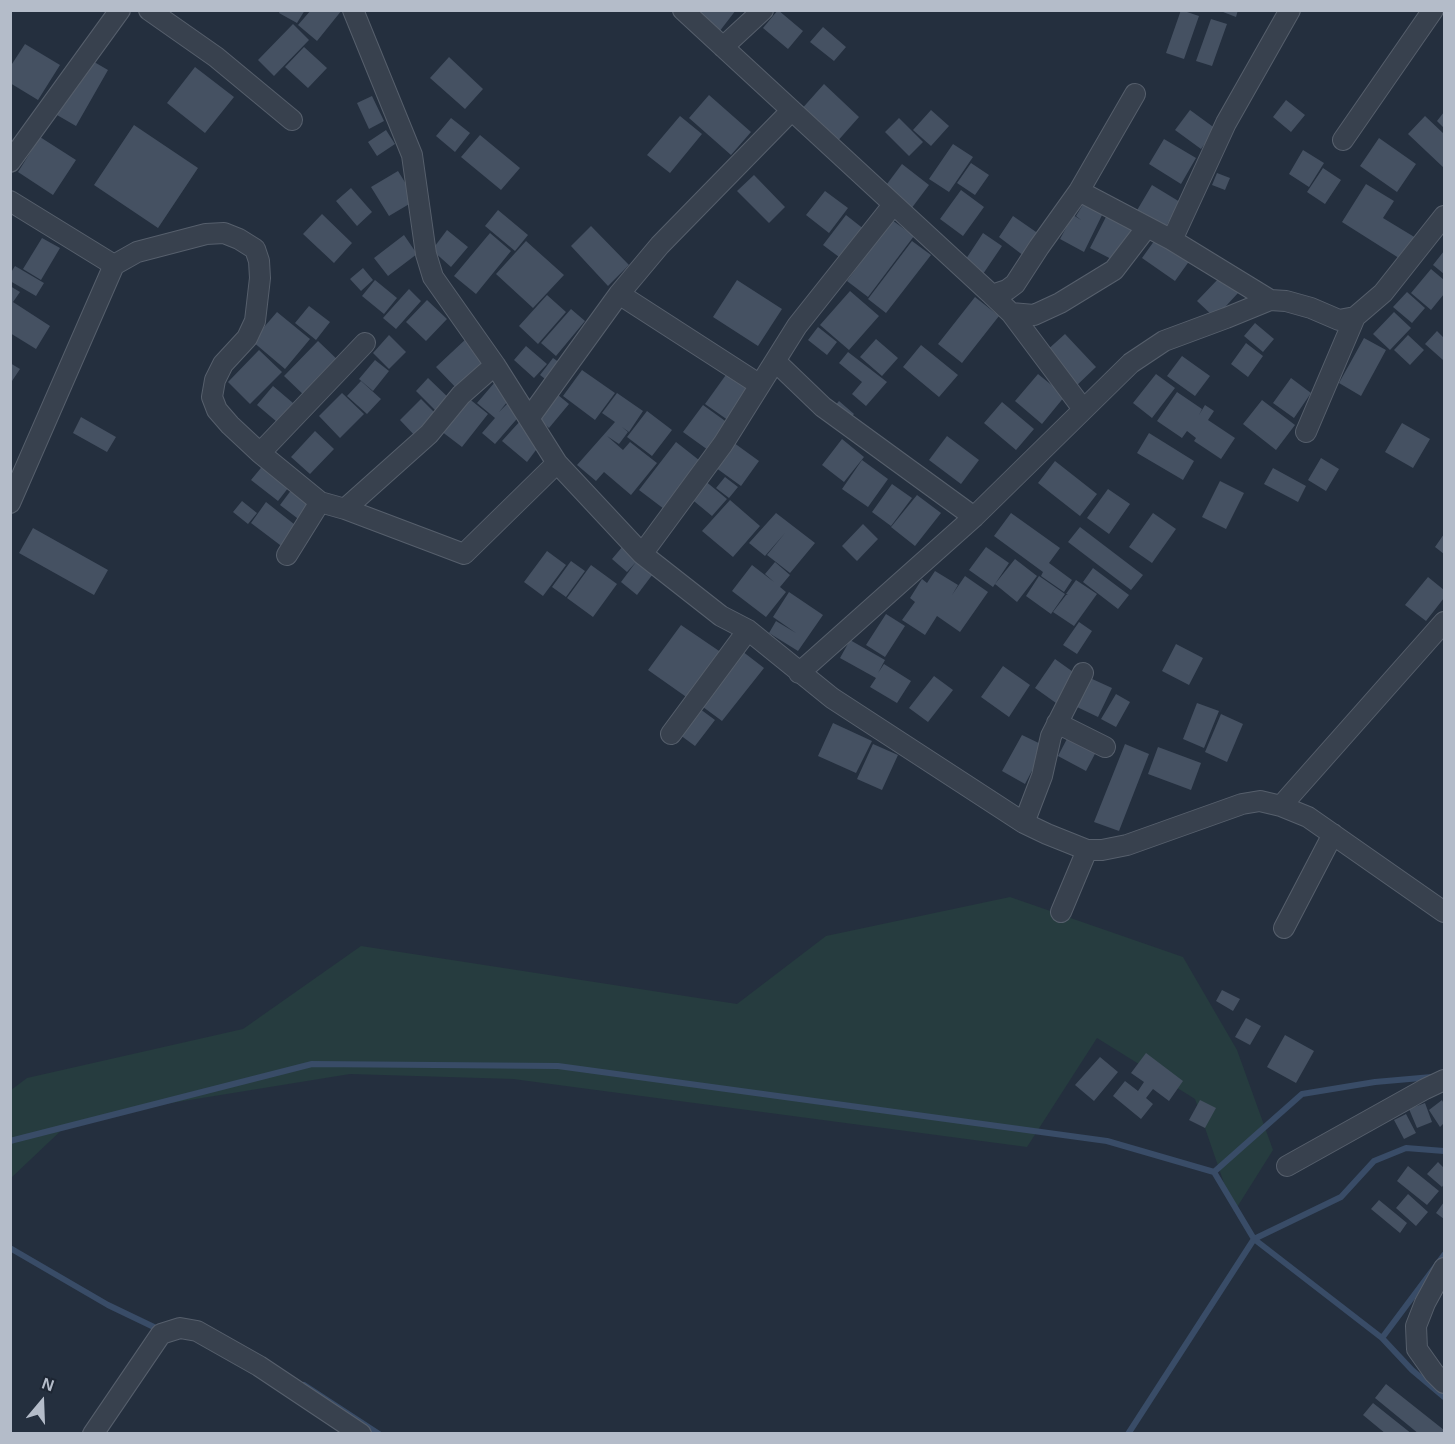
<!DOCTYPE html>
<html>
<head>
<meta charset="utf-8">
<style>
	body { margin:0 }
	#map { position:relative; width:1455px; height:1444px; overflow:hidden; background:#242f3e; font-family:Arial,sans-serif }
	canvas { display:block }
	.frame { position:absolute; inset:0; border:12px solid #b4bcc9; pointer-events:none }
	.north { position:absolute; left:12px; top:1372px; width:60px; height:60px; -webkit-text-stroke:4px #1d2633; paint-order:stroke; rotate:19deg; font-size:16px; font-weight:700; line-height:24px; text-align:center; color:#b4bcc9 }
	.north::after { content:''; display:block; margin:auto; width:21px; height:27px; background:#b4bcc9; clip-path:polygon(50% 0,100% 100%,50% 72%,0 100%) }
</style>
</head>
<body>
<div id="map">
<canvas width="1455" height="1444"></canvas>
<div class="frame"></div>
<div class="north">N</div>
</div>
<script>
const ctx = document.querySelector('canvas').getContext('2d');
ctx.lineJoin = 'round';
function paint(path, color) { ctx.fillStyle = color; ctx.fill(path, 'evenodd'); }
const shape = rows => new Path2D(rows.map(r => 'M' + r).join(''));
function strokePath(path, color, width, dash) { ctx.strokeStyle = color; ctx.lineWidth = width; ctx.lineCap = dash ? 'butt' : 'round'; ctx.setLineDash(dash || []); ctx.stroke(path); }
paint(shape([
	[1010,897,1183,957,1237,1050,1273,1150,1234,1212,1195,1099,1097,1038,1027,1147,513,1079,350,1074,165,1104,68,1124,11,1178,11,1090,27,1078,243,1029,361,946,737,1004,826,936]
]), '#263c3f');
strokePath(shape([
	[10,1141,312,1064,558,1066,1107,1141,1214,1172,1254,1239,1382,1338,1412,1370,1444,1397],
	[1214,1172,1302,1094,1375,1082,1432,1077],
	[10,1248,108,1305,158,1329],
	[1382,1338,1444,1255],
	[304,1385,379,1434],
	[1128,1434,1254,1239,1341,1197,1374,1161,1406,1148,1444,1151]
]), '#394c67', 6);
paint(shape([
	[280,10,305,10,297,23,279,13],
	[311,10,342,10,317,41,298,25],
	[702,10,736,10,719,32,698,16],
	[778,10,803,31,788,49,763,28],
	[1181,10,1199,16,1184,59,1166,53],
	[1218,10,1238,10,1236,17],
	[1211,19,1227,24,1212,66,1196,61],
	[293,24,309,40,274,76,258,60],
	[823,27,846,47,834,61,810,42],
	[25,44,60,65,38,100,10,83,10,67],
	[304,47,327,68,308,88,285,67],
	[449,57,483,89,465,109,430,78],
	[89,59,108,70,76,126,57,115],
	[195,67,234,97,205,133,167,103],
	[824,84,859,117,835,144,799,112],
	[709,95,751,132,731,155,689,118],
	[372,96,384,121,369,129,357,103],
	[1286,100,1305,115,1291,132,1273,117],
	[931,110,949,126,931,146,913,130],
	[1190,110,1216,129,1201,149,1175,130],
	[1444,112,1444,128,1437,121],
	[680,116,702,134,670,173,647,155],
	[1425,116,1444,134,1444,168,1408,134],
	[451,118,470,133,455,152,436,136],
	[899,118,923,142,909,156,885,132],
	[134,125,198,168,158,228,94,185],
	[386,130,395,144,377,156,368,142],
	[480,135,520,168,501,190,461,157],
	[40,137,76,160,53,195,18,172],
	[1379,138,1416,164,1397,192,1360,166],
	[1164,139,1196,158,1181,184,1149,164],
	[953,144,973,157,949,192,929,179],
	[1303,150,1324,163,1309,187,1289,174],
	[971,163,989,175,975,195,957,183],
	[902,164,929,185,911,209,884,188],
	[1323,168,1341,180,1325,204,1307,192],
	[398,171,416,200,389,216,371,187],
	[1217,173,1230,178,1225,190,1212,185],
	[754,175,785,207,769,223,737,191],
	[1366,184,1394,201,1383,218,1416,238,1402,260,1342,222],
	[1152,185,1180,202,1165,228,1136,212],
	[351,188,372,212,357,226,336,201],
	[961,190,984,207,963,236,940,219],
	[825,191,848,208,829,233,806,215],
	[1087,198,1105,209,1084,252,1060,239,1073,215,1081,220,1076,216],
	[498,210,528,235,515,251,485,226],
	[1109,211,1137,226,1117,262,1090,248],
	[322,214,352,243,334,263,303,234],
	[846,215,865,230,843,260,823,245],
	[1013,216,1039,234,1024,256,999,237],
	[892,220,914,236,868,297,847,281],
	[591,226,629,265,608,286,571,246],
	[447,230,468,247,451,267,432,250],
	[490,233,511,251,476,294,454,276],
	[983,233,1002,246,983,274,964,262],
	[404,235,417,254,388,276,374,258],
	[1157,237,1190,260,1175,281,1142,258],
	[42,238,60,248,41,280,23,269],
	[526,241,564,275,533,308,496,274],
	[912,241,931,255,886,313,868,299],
	[1444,251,1444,274,1433,265],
	[15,266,44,283,36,296,10,281,10,274],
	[363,268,373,280,361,291,350,279],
	[1431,269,1444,280,1444,294,1431,310,1411,293],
	[1220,277,1238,293,1215,318,1197,301],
	[375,280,397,298,384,314,362,296],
	[737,280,782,309,758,346,713,317],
	[10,286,20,292,13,302,50,326,36,349,10,333],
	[409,289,421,301,396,329,383,318],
	[850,291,879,316,849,350,820,325],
	[1407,292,1425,308,1412,323,1393,307],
	[547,295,566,312,538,344,519,326],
	[975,297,999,316,962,363,938,344],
	[427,300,447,319,426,341,406,322],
	[309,306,330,322,316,340,295,323],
	[571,309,585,321,556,356,541,343],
	[277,312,310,339,285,369,252,341],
	[1394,312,1411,328,1390,350,1373,334],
	[1255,323,1274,339,1263,352,1244,336],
	[818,327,837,342,827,355,808,340],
	[1437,331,1444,338,1443,360,1425,344],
	[1065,334,1096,367,1074,388,1045,352],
	[389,335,406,352,389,369,373,353],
	[1408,335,1424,350,1410,365,1394,350],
	[467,338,492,364,461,393,436,367],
	[1364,338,1386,350,1361,396,1339,383],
	[876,339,898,358,882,376,860,357],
	[318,341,342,364,308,399,284,376],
	[1246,343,1263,356,1248,377,1231,364],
	[921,345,958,375,939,397,903,367],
	[526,346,547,364,534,378,514,360],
	[259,350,282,372,250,404,228,382],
	[848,352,887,382,866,406,852,394,862,382,839,363],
	[1182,356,1210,376,1195,396,1167,376],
	[553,358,566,367,553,385,540,375],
	[375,360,389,371,373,391,359,379],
	[10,363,20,369,10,384],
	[582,370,615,393,595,420,563,396],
	[728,372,755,391,732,423,705,404],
	[1038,374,1065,396,1042,424,1015,401],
	[1156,374,1175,388,1152,418,1133,403],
	[428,378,452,401,439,414,416,391],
	[1291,378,1311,393,1294,418,1273,403],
	[361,381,381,399,367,414,347,396],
	[495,382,512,396,499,412,509,402,522,413,495,444,482,433,495,418,477,403],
	[273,386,293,403,277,422,257,405],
	[1177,392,1202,409,1199,415,1205,405,1214,411,1208,420,1235,438,1221,459,1194,441,1196,438,1187,431,1182,438,1157,421],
	[342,393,364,414,340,438,319,416],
	[617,393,643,411,629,432,622,427,628,432,619,444,607,436,623,450,630,442,657,463,631,495,604,472,596,481,577,465,615,422,602,413],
	[558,395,569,404,549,428,538,418],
	[467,397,488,414,462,447,441,431],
	[421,399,439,417,418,439,400,420],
	[1262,400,1295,425,1276,450,1243,424],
	[839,401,854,414,848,421,833,408],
	[1002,402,1034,429,1016,450,984,423],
	[703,405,728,423,708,450,683,432],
	[647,411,672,430,652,456,627,437],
	[81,417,116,437,107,452,73,433],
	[521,420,542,442,527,462,502,441],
	[1402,423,1430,439,1413,468,1385,452],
	[315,431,334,449,310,474,291,457],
	[1149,433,1194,461,1183,480,1137,453],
	[947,436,979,460,961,484,929,460],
	[842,439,864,457,844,482,822,465],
	[730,440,759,461,741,486,712,465],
	[676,442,704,464,668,512,639,490],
	[1321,458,1339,469,1326,491,1308,480],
	[862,460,888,479,868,507,842,489],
	[1055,461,1097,494,1080,516,1038,483],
	[265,463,292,483,278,501,251,480],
	[1273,468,1306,486,1298,502,1264,484],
	[725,477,738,487,729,498,716,488],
	[704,480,727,499,712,516,689,497],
	[1220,481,1244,493,1226,529,1202,517],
	[892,484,912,498,891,526,872,512],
	[292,489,313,505,301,521,280,505],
	[1108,489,1130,504,1109,534,1087,518],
	[917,495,941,513,915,546,891,527],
	[730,500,760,526,733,557,702,531],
	[242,501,257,513,248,524,233,512],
	[266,502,299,528,284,548,251,523],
	[776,513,815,543,790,573,767,555,785,533,765,556,749,543],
	[1011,513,1060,548,1049,563,1072,580,1064,592,1041,576,1043,572,994,536],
	[1153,513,1176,529,1152,563,1129,547],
	[863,524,878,539,857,561,842,546],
	[1080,527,1143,575,1131,590,1068,542],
	[33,528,108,570,94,595,19,553],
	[1444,534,1444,554,1435,547],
	[623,546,656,570,637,595,621,582,636,562,627,572,612,559],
	[986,547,1009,563,993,587,969,570],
	[547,551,566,565,543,596,524,582],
	[1015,559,1037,576,1017,602,995,584],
	[571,561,585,571,566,597,552,587],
	[775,562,790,575,780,587,786,592,766,617,732,591,752,565,774,582,765,574],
	[591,565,617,584,593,617,567,598],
	[1093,568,1129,595,1118,609,1083,582],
	[935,571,958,585,952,595,965,576,988,592,960,632,937,616,925,635,902,620,915,602,910,598,922,579,927,583],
	[1039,576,1065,594,1051,614,1026,596],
	[1428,577,1444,590,1444,598,1426,621,1405,605],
	[1076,580,1097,594,1074,626,1053,612,1066,595,1068,595,1066,594],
	[789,592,823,615,798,651,769,633,776,621,796,633,773,617],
	[886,614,905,626,885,657,866,645],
	[1079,622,1092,631,1077,654,1063,645],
	[681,625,725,655,692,701,648,670],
	[850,640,885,660,878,673,884,664,911,681,897,703,870,687,876,678,840,658],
	[1176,644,1203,658,1189,685,1162,671],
	[742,651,764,668,722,721,699,704],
	[1055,659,1076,674,1056,703,1035,688],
	[1003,666,1030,685,1009,717,981,697],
	[934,676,953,690,928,722,909,708],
	[1090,678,1112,688,1098,717,1077,707],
	[1116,694,1130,702,1116,727,1101,719],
	[1197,703,1219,711,1204,748,1183,739],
	[696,706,715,720,695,746,676,732],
	[1221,714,1243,724,1227,762,1205,752],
	[833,723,872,741,856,773,818,756],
	[1022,735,1045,746,1025,784,1002,771],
	[1069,735,1097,750,1086,771,1058,756],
	[873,744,898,755,882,790,857,779],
	[1125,744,1149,754,1119,831,1094,822],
	[1158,747,1201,763,1191,790,1148,774],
	[1222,990,1240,999,1233,1011,1216,1001],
	[1246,1018,1261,1026,1250,1045,1235,1037],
	[1285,1035,1314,1051,1296,1083,1267,1067],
	[1146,1053,1183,1081,1169,1101,1153,1089,1146,1098,1153,1104,1141,1119,1113,1096,1125,1081,1138,1091,1144,1082,1131,1073],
	[1100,1057,1118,1072,1094,1101,1075,1085],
	[1200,1100,1216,1108,1205,1128,1189,1120],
	[1442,1100,1444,1104,1444,1123,1440,1127,1429,1110],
	[1425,1103,1432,1122,1417,1128,1409,1109],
	[1406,1114,1416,1133,1404,1139,1394,1120],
	[1438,1162,1444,1168,1444,1184,1442,1187,1427,1174],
	[1408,1166,1439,1191,1427,1205,1397,1181],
	[1408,1194,1428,1212,1416,1226,1396,1208],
	[1379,1200,1407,1223,1400,1233,1371,1209],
	[1444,1202,1444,1219,1436,1213],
	[1386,1384,1444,1430,1444,1434,1419,1434,1375,1398],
	[1373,1403,1412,1434,1386,1434,1363,1415]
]), '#455162');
const street = shape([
	[149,10,216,57,292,120],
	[353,10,412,155,426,254,433,277,495,365,557,463,642,554,721,616,748,630,832,698,1024,823,1047,834,1087,850,1102,850,1127,845,1242,804,1260,801,1281,806,1308,817,1444,912],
	[683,10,992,295,1007,290,1015,284,1039,247,1079,191,1172,240,1270,300],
	[723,47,763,10],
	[1343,140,1433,10],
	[10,162,120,10],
	[1079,191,1135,94],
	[10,201,114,265],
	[1172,240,1226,123,1290,10],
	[619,294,760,385],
	[992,295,1011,313,1034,315,1060,303,1114,270,1147,227],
	[1011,313,1083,409],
	[775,361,823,407,974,517],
	[530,417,619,294,660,245,791,111],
	[1306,432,1355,317],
	[260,453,365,343],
	[10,503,114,265,137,252,206,234,224,233,239,239,255,249,259,261,260,278,255,321,247,338,223,364,215,380,212,397,217,410,230,425,260,453,320,502,345,509,464,554,557,463],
	[345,509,429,434,461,395,495,365],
	[642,554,723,444,797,326,893,205],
	[287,555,320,502],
	[799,673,974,517,1131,363,1164,341,1226,318,1270,300,1286,301,1311,308,1339,320,1355,317,1383,293,1444,216],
	[1057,723,1105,747],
	[671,734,748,630],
	[1281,806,1444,622],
	[1024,823,1042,776,1051,736,1083,673],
	[1061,912,1087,850],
	[1284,928,1333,834],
	[1287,1166,1425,1089,1444,1080],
	[1444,1268,1425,1303,1416,1326,1417,1349,1434,1373,1444,1383],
	[93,1434,161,1334,180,1328,197,1331,259,1366,361,1434]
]);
strokePath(street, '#565f6c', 22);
strokePath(street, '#38414e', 20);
</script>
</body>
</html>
